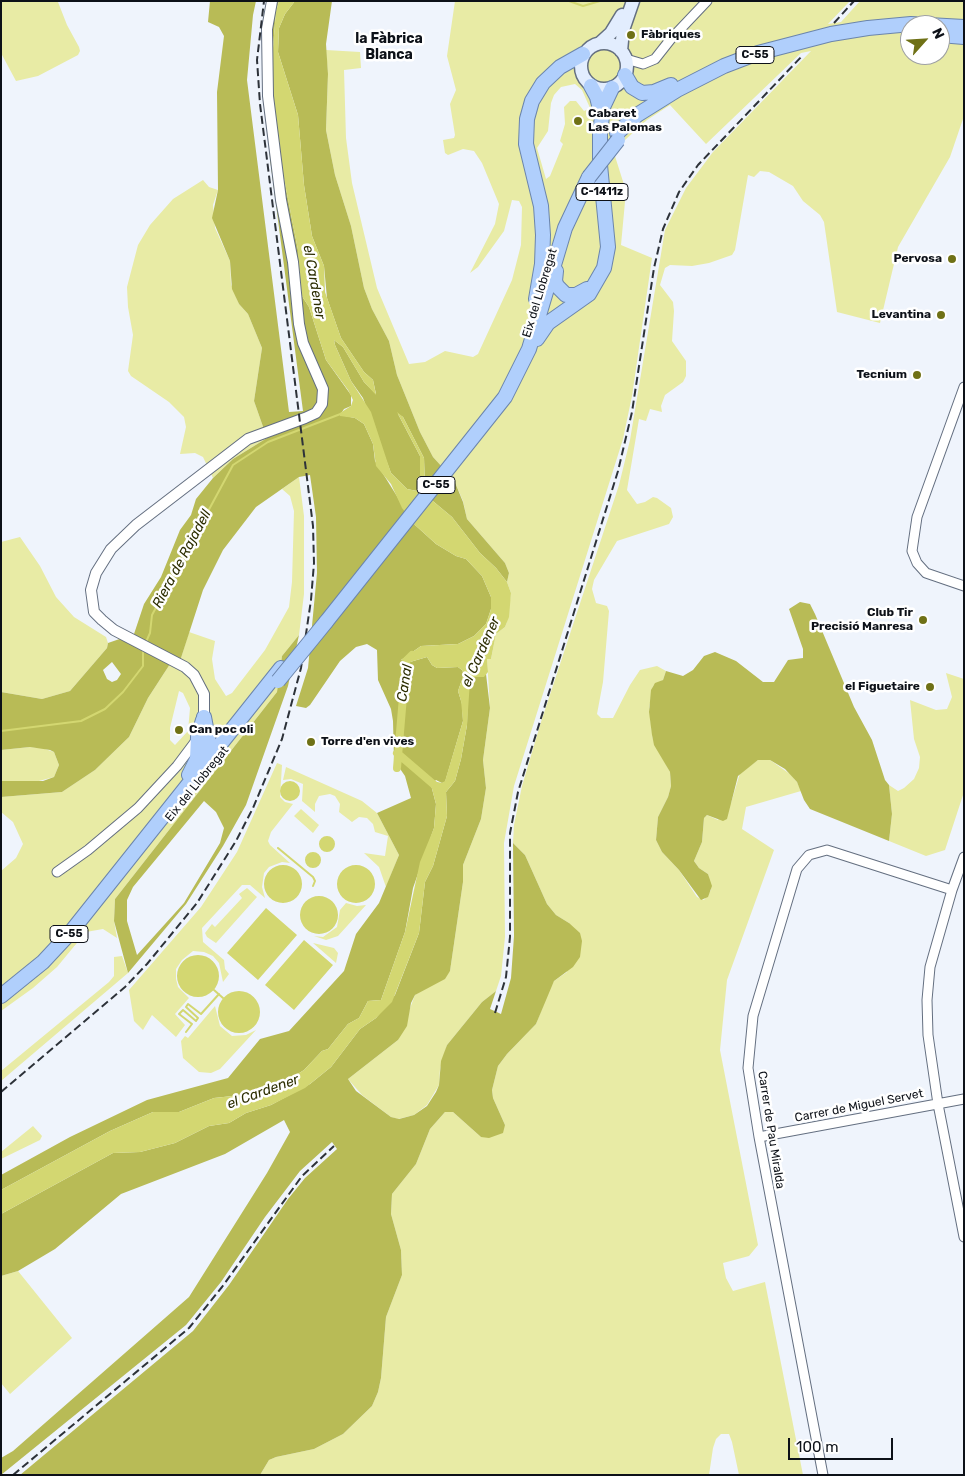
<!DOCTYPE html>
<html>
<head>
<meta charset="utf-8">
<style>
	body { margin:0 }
	#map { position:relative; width:965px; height:1476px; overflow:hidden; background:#eff4fc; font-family:Rubik,sans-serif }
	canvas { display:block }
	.frame { position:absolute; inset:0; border:2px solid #0d1118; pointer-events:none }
	.north { position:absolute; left:900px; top:15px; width:50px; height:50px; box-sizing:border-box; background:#fff; border:1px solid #9ea0a3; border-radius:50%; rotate:64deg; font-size:14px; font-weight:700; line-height:20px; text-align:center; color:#0d1118 }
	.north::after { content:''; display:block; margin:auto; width:18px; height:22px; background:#6f7116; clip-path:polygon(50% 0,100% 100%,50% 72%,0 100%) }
	.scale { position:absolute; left:788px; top:1438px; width:105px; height:22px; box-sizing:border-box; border:2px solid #0d1118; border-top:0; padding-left:6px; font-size:15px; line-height:18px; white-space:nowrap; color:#0d1118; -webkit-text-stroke:4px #fff; paint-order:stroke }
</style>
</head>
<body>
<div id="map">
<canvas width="965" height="1476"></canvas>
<div class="frame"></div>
<div class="north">N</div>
<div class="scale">100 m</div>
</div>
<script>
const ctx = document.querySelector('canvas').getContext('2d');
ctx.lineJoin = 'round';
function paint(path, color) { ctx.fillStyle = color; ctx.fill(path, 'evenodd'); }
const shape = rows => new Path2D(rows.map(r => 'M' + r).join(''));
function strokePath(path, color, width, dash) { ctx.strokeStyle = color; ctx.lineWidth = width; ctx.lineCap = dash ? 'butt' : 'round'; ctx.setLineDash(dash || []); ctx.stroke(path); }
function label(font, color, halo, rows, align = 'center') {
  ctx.font = font + ' Rubik,sans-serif'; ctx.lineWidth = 5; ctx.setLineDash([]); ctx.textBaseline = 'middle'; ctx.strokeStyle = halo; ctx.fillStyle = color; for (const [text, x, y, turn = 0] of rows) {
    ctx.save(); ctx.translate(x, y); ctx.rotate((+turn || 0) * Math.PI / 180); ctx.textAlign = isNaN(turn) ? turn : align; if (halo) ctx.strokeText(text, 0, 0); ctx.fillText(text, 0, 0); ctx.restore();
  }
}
paint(shape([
	[1,1,58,2,67,25,79,47,80,51,78,55,38,76,16,81,1,53],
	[455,1,850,1,828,24,841,22,860,1,964,1,964,116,950,157,898,247,880,323,837,312,824,222,820,215,803,201,793,186,769,172,760,171,754,177,748,175,735,250,732,255,709,263,692,266,670,265,665,268,660,285,673,302,674,311,672,341,686,361,686,376,683,382,665,395,661,406,662,412,650,409,646,421,639,419,627,490,637,504,645,502,653,497,657,498,671,508,673,517,669,524,617,541,594,580,592,589,596,603,607,606,609,611,603,682,597,714,601,718,613,718,630,685,640,670,657,666,666,671,663,680,653,686,649,708,653,740,670,772,671,786,668,797,658,817,656,840,662,852,679,870,697,897,704,900,711,890,708,874,699,868,694,861,702,842,704,818,707,815,718,820,731,803,740,773,758,760,770,760,790,774,797,782,801,791,746,807,742,829,774,850,727,980,720,1050,758,1245,749,1256,723,1263,726,1278,733,1291,765,1282,803,1475,739,1475,732,1442,729,1434,721,1434,716,1439,713,1448,709,1475,260,1475,269,1460,276,1457,314,1449,343,1434,372,1406,378,1392,381,1378,386,1317,402,1275,401,1250,391,1214,392,1194,416,1164,430,1129,445,1112,453,1112,481,1137,505,1125,493,1098,492,1090,498,1066,507,1054,536,1024,550,988,554,981,567,972,569,923,556,915,547,904,525,855,513,843,514,825,522,786,541,722,619,485,630,440,665,230,686,188,713,152,811,51,801,53,706,144,670,105,647,120,625,140,614,153,626,191,621,245,652,258,632,396,623,439,514,786,504,843,505,937,501,976,496,991,482,1002,447,1045,440,1069,439,1085,427,1105,414,1115,398,1119,391,1117,362,1095,348,1079,398,1040,415,995,450,971,463,882,463,865,481,819,486,788,483,760,490,708,487,659,491,659,496,634,505,627,507,622,511,593,507,582,509,573,505,563,467,519,463,501,454,480,433,457,420,432,397,375,389,341,372,309,364,288,351,226,335,175,326,130,328,74,326,50,360,52,361,68,344,70,346,138,352,183,377,288,409,364,425,362,445,351,473,357,478,354,512,280,521,245,522,207,519,201,512,200,504,231,478,267,470,273,495,224,499,204,482,163,474,151,463,149,448,155,445,153,443,140,454,138,455,135,450,104,456,90,447,56],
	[910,25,940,25,940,55,910,55],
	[575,84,582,90,590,108,584,111,576,101,570,101,564,107,565,124,560,141,563,144,550,176,546,179,537,148,548,131,551,103,554,95,561,87],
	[203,180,209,187,218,190,213,205,215,228,230,261,231,284,239,304,248,314,262,348,254,401,267,438,233,459,213,478,203,457,195,453,180,454,186,427,184,417,169,402,131,376,128,371,133,335,128,307,127,287,138,245,150,225,173,199],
	[299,477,304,516,304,594,299,635,282,656,277,692,115,899,114,921,117,938,103,929,86,932,57,967,33,988,1,1011,1,871,16,858,23,844,13,822,1,812,1,797,62,792,95,770,129,737,148,698,170,664,181,658,189,632,215,641,212,659,215,679,226,696,232,693,265,650,289,607,292,582,294,511,290,496,282,489],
	[179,691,183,693,190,708,188,731,175,745,170,740,170,728],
	[20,537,40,566,56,597,74,617,106,637,108,643,107,648,70,691,42,699,1,692,1,542],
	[946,673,964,679,964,792,945,850,926,856,889,841,892,814,889,785,898,791,904,788,914,779,919,768,920,757,914,739,910,700,936,710,947,709,952,697],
	[30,747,42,748,54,752,59,765,54,777,35,782,1,781,1,750],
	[277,763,282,765,280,797,285,802,293,804,271,832,268,841,270,845,290,863,282,862,269,867,264,873,262,887,265,898,250,885,242,885,202,928,203,942,224,960,225,969,229,974,223,982,219,963,213,956,204,952,193,951,182,960,176,969,176,979,178,987,189,998,175,1014,185,1025,176,1037,152,1015,143,1030,134,1021,129,990,201,907,237,852],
	[286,767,362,801,377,813,399,855,386,887,379,867,364,853,385,856,388,836,375,832,373,824,367,818,359,817,352,822,339,812,340,804,335,796,330,794,319,796,315,804,315,812,302,801,303,784,291,779,283,780],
	[301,809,319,825,313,833,294,816],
	[247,888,257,897,216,943,207,937,205,933,212,924,215,927,242,898,239,894],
	[346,903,357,906,366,905,338,936,326,940,314,936,323,937,337,927,340,910],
	[313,943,334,948,338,953,336,963],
	[122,956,128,973,1,1081,1,1071,109,982,114,976,114,957],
	[215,1006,220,1026,232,1036,246,1035,256,1030,220,1069,211,1073,199,1072,183,1058,181,1041,185,1036,188,1038],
	[33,1126,42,1136,40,1140,1,1159,1,1152],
	[18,1271,72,1338,10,1394,1,1383,1,1276]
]), '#e8eba5');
paint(shape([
	[210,1,256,1,253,15,247,80,289,412,303,411,270,159,263,76,269,1,279,1,276,11,271,72,280,158,298,250,300,293,309,307,326,360,351,395,351,406,344,409,340,415,355,418,364,424,373,444,375,461,415,525,436,544,456,556,466,559,482,576,491,597,491,609,486,624,474,636,458,644,421,646,401,660,410,662,427,657,432,665,437,668,458,667,462,670,464,674,458,691,462,704,463,721,445,782,442,783,436,780,431,785,436,804,434,828,413,888,405,932,381,1000,368,1001,359,1018,348,1024,328,1049,322,1051,304,1070,285,1082,242,1095,214,1098,179,1112,153,1112,110,1131,1,1190,1,1175,70,1137,147,1100,228,1078,260,1039,289,1031,344,971,356,934,379,903,399,855,377,813,411,798,405,776,394,760,393,721,391,709,378,680,377,650,367,644,356,647,340,661,310,705,306,708,296,706,308,668,317,573,316,517,310,475,299,477,256,507,223,550,203,590,181,658,170,664,148,698,129,737,95,770,62,792,1,797,1,781,43,781,54,777,59,765,54,752,50,750,30,747,1,750,1,692,42,699,70,691,107,648,108,643,134,634,144,604,161,577,180,530,191,515,196,499,213,478,233,459,267,438,254,401,262,348,248,314,239,304,232,289,230,261,212,218,218,190,217,92,224,36,219,27,208,22],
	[112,662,121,674,117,680,112,682,107,679,103,670],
	[295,1,332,1,326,44,328,74,326,130,335,175,351,226,364,288,372,309,389,341,397,375,420,432,433,457,454,480,463,502,467,519,505,563,509,573,507,582,496,568,480,553,452,517,428,497,425,487,424,458,403,417,398,414,420,456,420,485,417,491,407,489,391,473,363,398,351,381,335,345,334,340,343,347,364,382,376,394,373,380,364,372,341,338,327,298,324,266,312,236,304,185,298,115,278,52,279,28,285,14],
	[800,602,810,604,815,614,854,707,872,740,885,780,889,785,892,814,889,841,810,809,804,800,797,782,785,769,770,760,758,760,738,776,727,819,723,821,707,815,704,818,702,842,694,861,699,868,708,874,712,886,708,897,701,900,679,870,662,852,656,840,658,817,668,797,671,786,670,772,654,745,652,735,649,712,651,690,655,683,663,680,666,671,683,676,693,670,704,656,715,652,736,661,763,682,774,682,788,660,803,658,803,649,789,609],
	[299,635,288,686,246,805,223,846,186,904,128,973,114,921,115,899,277,692,282,656],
	[204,801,216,812,224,828,220,843,184,903,137,955,127,921,127,900,133,887],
	[486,674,490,708,483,760,486,788,481,819,463,865,463,882,450,971,445,979,415,995,411,1003,407,1026,398,1040,348,1079,356,1091,391,1117,399,1119,414,1115,427,1106,436,1092,439,1085,441,1061,447,1045,482,1002,496,991,490,1009,501,1014,511,978,514,936,513,843,525,855,547,904,556,915,569,923,580,933,582,941,580,957,573,967,554,981,536,1024,507,1054,498,1066,492,1090,493,1098,505,1125,503,1133,489,1138,481,1137,453,1112,445,1112,430,1129,416,1164,392,1194,391,1214,401,1250,402,1275,386,1317,381,1378,378,1392,372,1406,343,1434,314,1449,276,1457,269,1460,260,1475,20,1475,193,1331,229,1285,288,1199,305,1178,337,1149,332,1142,300,1171,265,1217,221,1282,186,1325,1,1475,1,1458,13,1451,189,1297,267,1173,290,1132,284,1120,225,1154,121,1194,55,1249,18,1271,1,1276,1,1214,113,1153,140,1152,175,1143,209,1126,229,1123,246,1113,271,1105,310,1084,331,1067,360,1029,376,1018,395,995,419,933,425,882,433,866,447,816,446,792,455,781,461,759,467,725,468,688,471,678]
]), '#b8bb56');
paint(shape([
	[279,1,295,1,285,14,279,28,278,52,298,115,304,185,312,236,324,266,325,292,341,338,364,372,373,380,376,395,364,382,343,347,334,340,335,345,351,381,371,412,391,473,407,489,417,491,420,485,420,456,397,412,403,417,424,458,425,487,428,497,452,517,480,553,496,568,507,582,511,593,509,617,505,627,496,634,491,659,487,659,488,672,484,677,474,677,470,681,467,725,461,759,455,781,446,792,447,816,433,866,425,882,419,933,392,1002,376,1018,360,1029,331,1067,305,1088,271,1105,246,1113,229,1123,209,1126,175,1143,140,1152,113,1153,1,1214,1,1190,110,1131,153,1112,179,1112,214,1098,242,1095,285,1082,304,1070,322,1051,328,1049,348,1024,359,1018,368,1001,381,1000,405,932,420,862,434,828,436,804,431,785,433,781,442,783,445,781,463,721,461,701,458,691,464,674,462,670,458,667,437,668,432,665,427,657,410,662,401,660,421,646,458,644,474,636,486,624,491,609,491,597,482,576,466,559,456,556,436,544,415,525,402,508,391,484,376,466,373,444,364,424,355,418,340,416,340,413,351,406,353,400,348,390,326,360,309,307,300,293,297,275,298,250,280,158,271,72,276,11],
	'280 791a10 10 0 1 1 20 0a10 10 0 1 1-20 0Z',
	'319 844a8 8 0 1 1 16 0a8 8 0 1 1-16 0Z',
	'305 860a8 8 0 1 1 16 0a8 8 0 1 1-16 0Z',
	'264 884a19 19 0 1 1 38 0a19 19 0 1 1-38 0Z',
	'337 884a19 19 0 1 1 38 0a19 19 0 1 1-38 0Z',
	'300 915a19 19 0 1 1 38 0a19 19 0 1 1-38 0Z',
	[266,908,297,935,258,980,227,953],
	[304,940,333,965,294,1010,265,985],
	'177 976a21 21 0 1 1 42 0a21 21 0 1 1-42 0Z',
	'218 1012a21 21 0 1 1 42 0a21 21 0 1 1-42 0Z'
]), '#d3d771');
strokePath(shape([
	[569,1,583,6,600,1],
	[146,642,150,633,152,615,233,465,268,442,343,413],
	[1,731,81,721,105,709,123,692,143,666,143,648],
	[278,848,313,877,315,881,313,886],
	[214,990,223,998],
	[186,1032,192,1024,179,1014,183,1010,196,1021,198,1018,186,1007,188,1004,201,1014,219,994]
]), '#d3d771', 2);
strokePath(shape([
	[397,753,439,789],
	[397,768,406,661,412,655]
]), '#d3d771', 8);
const minor = shape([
	[626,59,643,64,655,59,670,40,707,1],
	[964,387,917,517,912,551,917,563,926,573,964,586],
	[964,857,952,890,930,967,927,1000,928,1035,938,1104,964,1237],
	[57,872,88,850,138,808,177,766,198,738],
	[759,1137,964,1099],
	[823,1475,759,1137,748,1068,753,1016,797,869,809,855,827,850,952,890]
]);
const tertiary = shape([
	[204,717,204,694,194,675,185,667,114,630,102,620,94,612,91,590,96,573,111,549,136,525,248,439,305,418,316,413,322,404,323,389,303,343,299,324,293,262,281,200,268,96,267,29,272,1]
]);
const secondary = shape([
	'581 66a23 23 0 1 1 46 0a23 23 0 1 1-46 0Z',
	[600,43,611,33,622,15],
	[621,51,623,30,633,1]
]);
const trunk = shape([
	[940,35,964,37],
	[625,75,632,87,642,93,654,92,671,85],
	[591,86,597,97,601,113],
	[617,133,637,115,677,90,724,66,758,53,831,34,868,28,911,24,964,27],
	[556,271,555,281,557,286,566,295,576,295,587,289],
	[536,299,542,264,543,235,541,206,526,144,527,119,532,101,543,83,560,67,583,54],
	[537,339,548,323,589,294,604,268,608,247,600,165,600,134,603,107,612,88],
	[326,622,505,397,529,349,565,228,589,177],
	[204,717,212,759],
	[189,775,197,759,198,737,203,720],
	[1,996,43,962,70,933,281,668]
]);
strokePath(minor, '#646f80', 11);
strokePath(tertiary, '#646f80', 12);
strokePath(secondary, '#646f80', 15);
strokePath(trunk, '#6b85ac', 16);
strokePath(minor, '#fff', 9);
strokePath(tertiary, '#fff', 10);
strokePath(secondary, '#e2edfe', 12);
strokePath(trunk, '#b0cffc', 14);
strokePath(shape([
	[834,23,854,1],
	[495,1013,506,977,510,937,510,833,518,792,618,471,632,412,654,268,663,229,679,192,698,165,803,55],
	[1,1092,125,987,147,964,197,903,236,841,253,808,282,739,301,668,311,600,314,563,313,526,260,104,257,60,264,1],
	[13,1475,189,1328,222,1287,302,1176,334,1146]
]), '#2d3239', 2, [8, 4]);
const trunkBridge = shape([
	[589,177,618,140],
	[278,681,326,622]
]);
strokePath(trunkBridge, '#6b85ac', 16, []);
strokePath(trunkBridge, '#b0cffc', 14);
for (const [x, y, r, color] of [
	[631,35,5,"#6f7116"],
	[578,121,5,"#6f7116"],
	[952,259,5,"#6f7116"],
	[941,315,5,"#6f7116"],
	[917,375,5,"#6f7116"],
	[923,620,5,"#6f7116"],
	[930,687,5,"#6f7116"],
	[179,730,5,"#6f7116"],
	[311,742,5,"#6f7116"]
]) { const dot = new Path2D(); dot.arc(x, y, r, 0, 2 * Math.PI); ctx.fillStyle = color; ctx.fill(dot); strokePath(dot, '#fff', 2); }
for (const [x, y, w] of [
	[755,55,38],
	[602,192,52],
	[436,485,38],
	[69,934,38]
]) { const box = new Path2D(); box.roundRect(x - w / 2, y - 8.5, w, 17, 4); ctx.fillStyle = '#fff'; ctx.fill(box); strokePath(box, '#0d1118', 1); }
label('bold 11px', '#0d1118', null, [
	["C-55",755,55],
	["C-1411z",602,192],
	["C-55",436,485],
	["C-55",69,934]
]);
label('bold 12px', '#0d1118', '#fff', [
	["Fàbriques",641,35,"left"],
	["Cabaret",588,114,"left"],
	["Las Palomas",588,128,"left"],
	["Pervosa",942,259],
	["Levantina",931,315],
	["Tecnium",907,375],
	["Club Tir",913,613],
	["Precisió Manresa",913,627],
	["el Figuetaire",920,687],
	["Can poc oli",189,730,"left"],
	["Torre d'en vives",321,742,"left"]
], 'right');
label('12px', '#0d1118', '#fff', [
	["Eix del Llobregat",540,293,-73],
	["Eix del Llobregat",197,784,-51],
	["Carrer de Miguel Servet",859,1106,-11],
	["Carrer de Pau Miralda",771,1130,81]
]);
label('bold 14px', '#0d1118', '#fff', [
	["la Fàbrica",389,39],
	["Blanca",389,55]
]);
label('italic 14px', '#2d2e02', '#fff', [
	["el Cardener",314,282,80],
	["Riera de Rajadell",182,559,-62],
	["el Cardener",481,652,-66],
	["Canal",405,683,-81],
	["el Cardener",263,1092,-20]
]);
</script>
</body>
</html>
